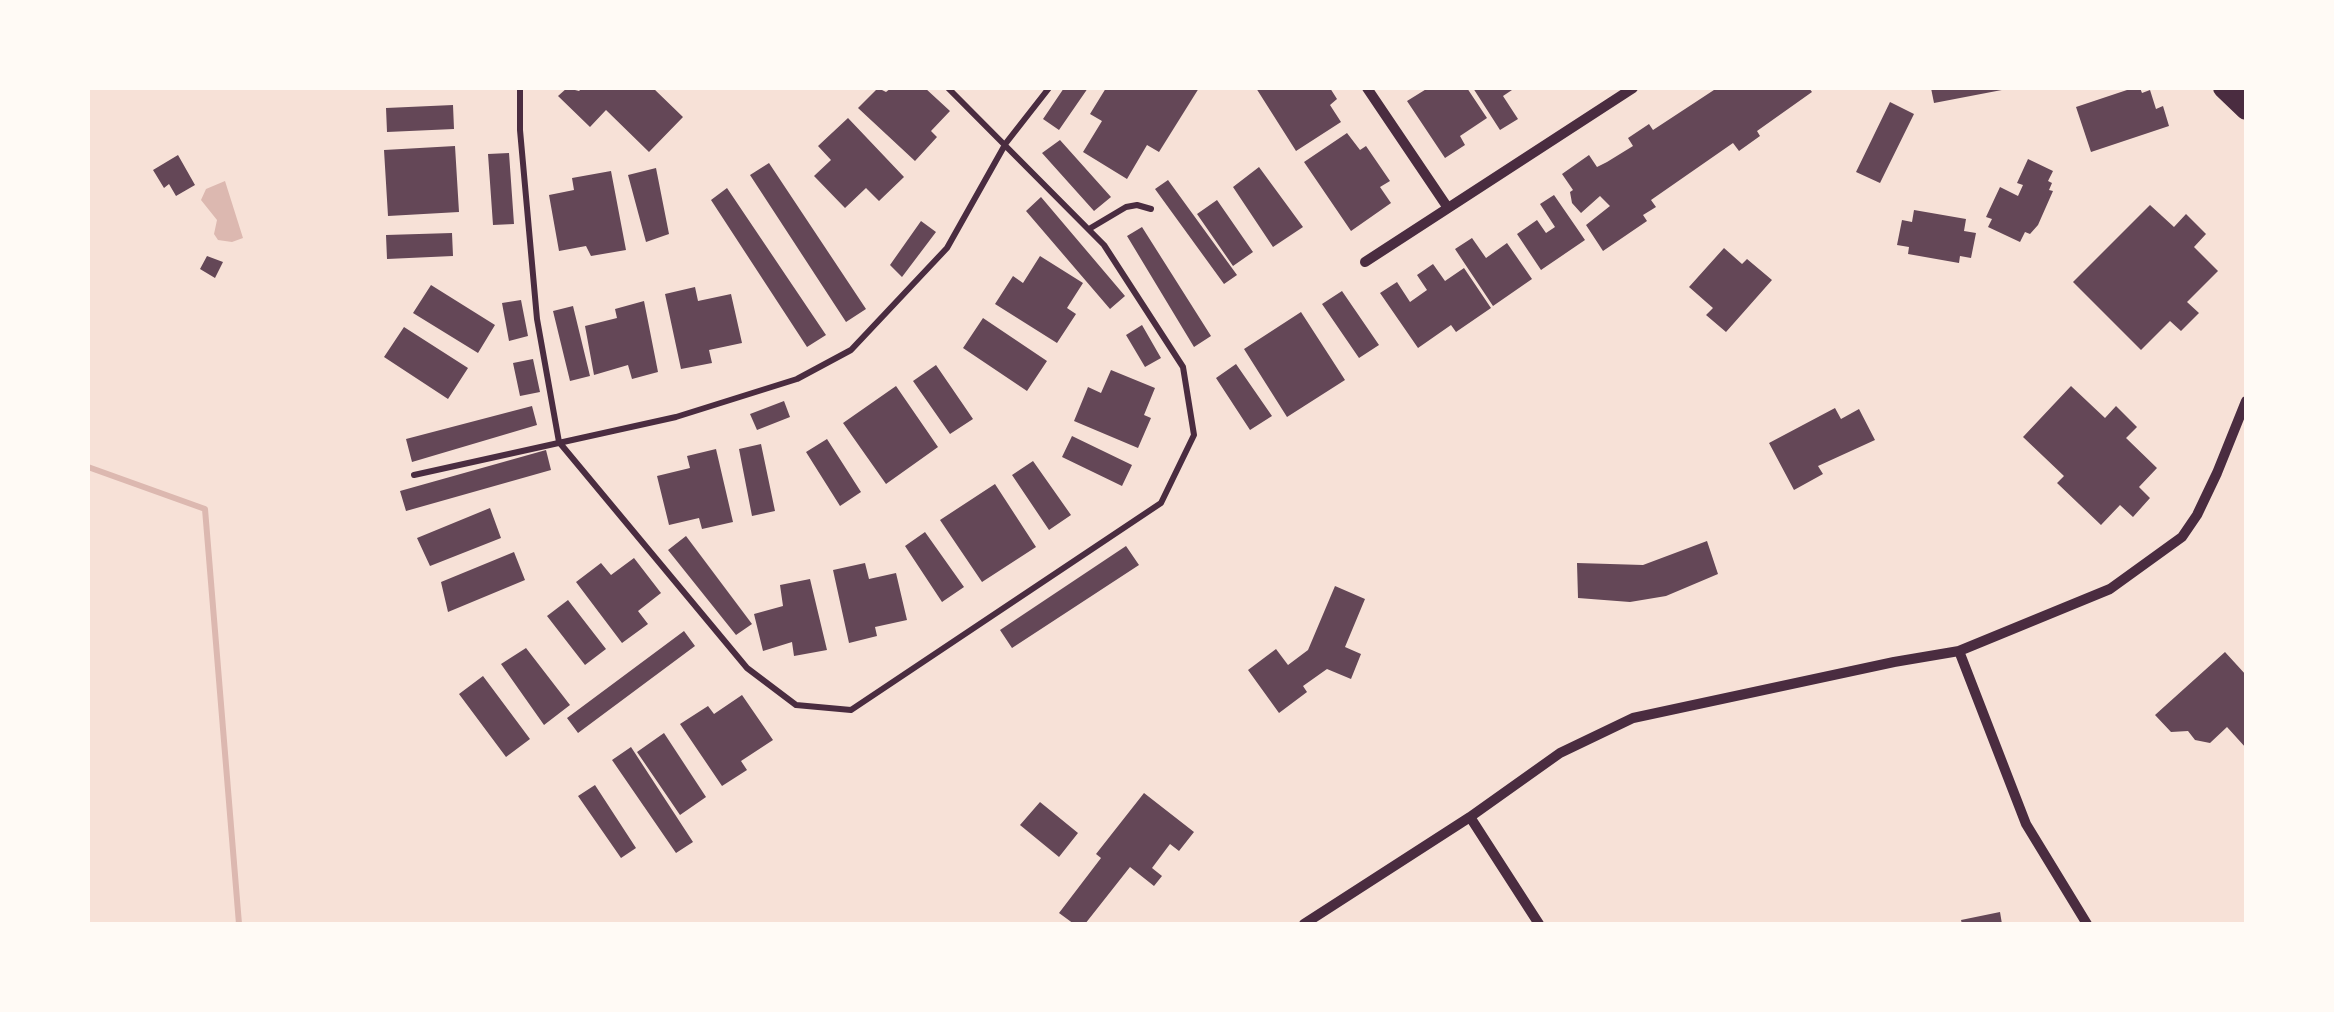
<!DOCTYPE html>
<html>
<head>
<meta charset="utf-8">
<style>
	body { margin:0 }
	#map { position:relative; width:2334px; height:1012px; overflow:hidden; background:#f7e1d7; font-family:"Roboto Condensed",sans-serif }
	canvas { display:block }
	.frame { position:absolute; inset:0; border:90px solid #fffaf5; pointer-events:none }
</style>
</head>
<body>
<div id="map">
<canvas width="2334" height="1012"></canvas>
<div class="frame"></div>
</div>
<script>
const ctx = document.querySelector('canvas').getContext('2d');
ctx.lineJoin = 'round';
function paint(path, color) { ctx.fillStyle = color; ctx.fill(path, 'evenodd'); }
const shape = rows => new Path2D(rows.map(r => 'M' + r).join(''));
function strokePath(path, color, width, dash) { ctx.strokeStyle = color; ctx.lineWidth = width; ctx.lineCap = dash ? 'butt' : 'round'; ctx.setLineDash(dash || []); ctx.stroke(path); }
paint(shape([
	[225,181,243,238,232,242,218,240,214,234,217,220,201,200,206,189]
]), '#dcb8b0');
strokePath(shape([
	[88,467,205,509,239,924]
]), '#dcb8b0', 6);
paint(shape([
	[567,88,579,91,582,88,653,88,683,117,649,152,606,110,590,127,558,96],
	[878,88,886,92,891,88,925,88,950,111,931,131,937,137,915,161,858,108],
	[1064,88,1088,88,1059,130,1043,119],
	[1106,88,1199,88,1159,152,1147,145,1127,179,1083,152,1102,121,1090,114],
	[1256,88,1330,88,1337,99,1330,105,1341,122,1296,151],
	[1428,88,1467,88,1487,118,1460,136,1465,145,1445,158,1407,101],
	[1473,88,1515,88,1503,96,1518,119,1500,130],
	[1717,88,1809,88,1812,92,1757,131,1760,136,1739,151,1733,143,1651,200,1656,207,1643,215,1647,221,1603,251,1586,225,1610,206,1600,196,1581,213,1572,203,1570,192,1573,190,1562,174,1589,155,1597,167,1607,162,1633,146,1628,138,1649,124,1653,130],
	[1931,88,2006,88,2007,89,1934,103],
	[2133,88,2140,88,2142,93,2150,90,2156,109,2163,106,2169,126,2091,152,2076,107],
	[1890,102,1914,114,1880,183,1856,172],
	[453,105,454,129,387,132,386,108],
	[848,118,904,177,879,201,866,188,845,208,814,176,831,160,818,146],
	[1347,133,1360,150,1366,146,1390,181,1380,187,1391,203,1351,231,1304,162],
	[1060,140,1111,197,1094,211,1042,153],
	[455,146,459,212,388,216,384,150],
	[509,153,514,224,493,225,488,154],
	[178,155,195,185,176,196,169,184,164,188,153,170],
	[2028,159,2053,171,2048,181,2052,183,2049,190,2053,191,2038,225,2030,234,2025,232,2020,242,1988,227,1992,219,1986,217,2000,187,2018,196,2023,185,2017,183],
	[769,163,866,309,846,322,750,175],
	[1259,167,1303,227,1273,247,1233,187],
	[656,168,669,234,646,242,628,175],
	[611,171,626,250,591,256,586,246,559,251,549,195,574,190,572,178],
	[1168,180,1237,275,1224,284,1155,189],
	[727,188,826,335,807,347,711,200],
	[1554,195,1585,240,1541,270,1517,234,1537,220,1546,233,1555,227,1540,204],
	[1041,197,1125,296,1110,309,1026,211],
	[1217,200,1253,252,1233,266,1197,214],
	[2150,205,2174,227,2186,214,2206,234,2194,247,2218,271,2187,302,2199,313,2181,331,2170,321,2141,350,2073,282],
	[1914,210,1966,219,1964,231,1976,233,1971,258,1960,256,1959,263,1908,254,1909,247,1897,245,1902,220,1912,222],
	[921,221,936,232,902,277,890,265],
	[1142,227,1211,336,1194,347,1127,236],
	[452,233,453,256,387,259,386,235],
	[1472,238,1486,258,1507,243,1532,279,1493,306,1455,249],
	[1724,248,1742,264,1747,259,1772,280,1726,332,1706,315,1713,308,1689,287],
	[207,256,223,262,215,278,200,269],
	[1040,256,1083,283,1067,308,1076,314,1057,343,995,304,1013,276,1023,283],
	[1433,264,1445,281,1464,268,1491,308,1456,332,1451,325,1418,348,1380,293,1397,282,1410,302,1427,290,1417,275],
	[431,285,495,325,478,353,413,313],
	[695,287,698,301,731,294,742,343,709,350,712,363,681,369,665,294],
	[1342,291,1379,345,1359,358,1322,304],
	[521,300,528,336,509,341,502,303],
	[644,301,658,372,632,379,628,365,594,375,585,326,617,318,615,309],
	[573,306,590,376,570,381,553,311],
	[1301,312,1345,380,1287,417,1244,349],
	[983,318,1047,361,1027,391,963,348],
	[1142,325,1161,358,1145,367,1126,335],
	[404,327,468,368,448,399,384,357],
	[533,359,540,392,520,396,513,363],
	[1236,364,1272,416,1250,430,1216,378],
	[936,365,973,419,950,434,913,381],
	[1111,370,1155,388,1144,415,1151,418,1138,448,1074,421,1088,387,1101,393],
	[896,386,938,447,886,484,843,423],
	[2071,386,2105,418,2116,406,2137,427,2126,438,2157,468,2139,487,2150,498,2133,517,2120,505,2101,525,2057,483,2064,476,2023,437],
	[784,401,790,417,757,430,750,414],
	[532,406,537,425,412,462,406,439],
	[1835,408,1841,419,1859,409,1875,440,1818,466,1823,474,1794,490,1769,443],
	[1072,436,1132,465,1122,486,1062,457],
	[827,439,861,492,840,506,806,452],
	[761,444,775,511,752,516,739,449],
	[716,449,733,522,702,529,699,518,669,525,657,476,690,468,687,456],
	[546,450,551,470,406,511,400,491],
	[1033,461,1071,515,1049,530,1012,475],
	[995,484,1036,547,982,582,940,520],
	[490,508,501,538,430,566,417,538],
	[925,532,964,587,942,602,905,546],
	[686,536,752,624,736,635,668,550],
	[1707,541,1718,574,1666,596,1630,602,1578,598,1577,563,1643,565],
	[1126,546,1139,565,1012,648,1000,630],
	[514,552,525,580,448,612,441,582],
	[634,558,661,593,638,611,648,624,622,643,576,582,601,563,611,575],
	[865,563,869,579,896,573,907,620,875,627,877,636,849,643,833,570],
	[810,579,827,650,794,656,792,642,763,651,754,614,783,606,780,585],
	[1335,586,1365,599,1345,647,1361,654,1351,679,1327,669,1303,686,1307,692,1279,713,1248,670,1276,649,1288,665,1308,650],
	[568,600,606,649,585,665,547,616],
	[684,631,695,646,578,733,567,718],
	[526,648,570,705,544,725,501,664],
	[2225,652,2246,675,2246,748,2227,727,2210,743,2195,740,2188,731,2171,732,2155,715],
	[483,676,530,739,506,757,459,694],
	[742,695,773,740,741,761,747,770,722,786,680,724,708,706,714,714],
	[664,733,706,797,680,815,637,752],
	[631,747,693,842,676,853,612,760],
	[595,785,636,848,621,858,578,796],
	[1144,793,1194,832,1179,851,1170,844,1152,868,1162,876,1154,886,1130,867,1085,924,1074,924,1059,913,1101,858,1096,854],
	[1040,802,1078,833,1059,857,1020,825],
	[2000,912,2002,924,1962,924,1961,920]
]), '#644757');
strokePath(shape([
	[520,88,520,130,537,319,559,442,747,668,796,705,851,710,1161,503,1194,435,1183,367,1104,245,948,88],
	[1089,229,1126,207,1137,205,1151,209],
	[414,475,676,417,797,379,851,350,947,248,1006,143,1049,88]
]), '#4a2c40', 6);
strokePath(shape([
	[1367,88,1448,208],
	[2232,96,2245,88],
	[1365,262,1633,88],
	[1959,651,2026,824,2087,924],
	[1470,817,1539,924],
	[1304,924,1470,817,1560,753,1633,718,1894,662,1959,651,2110,589,2182,537,2197,515,2217,473,2246,401]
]), '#4a2c40', 10);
strokePath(shape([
	[2223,88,2246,110]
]), '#4a2c40', 20);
</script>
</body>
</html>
